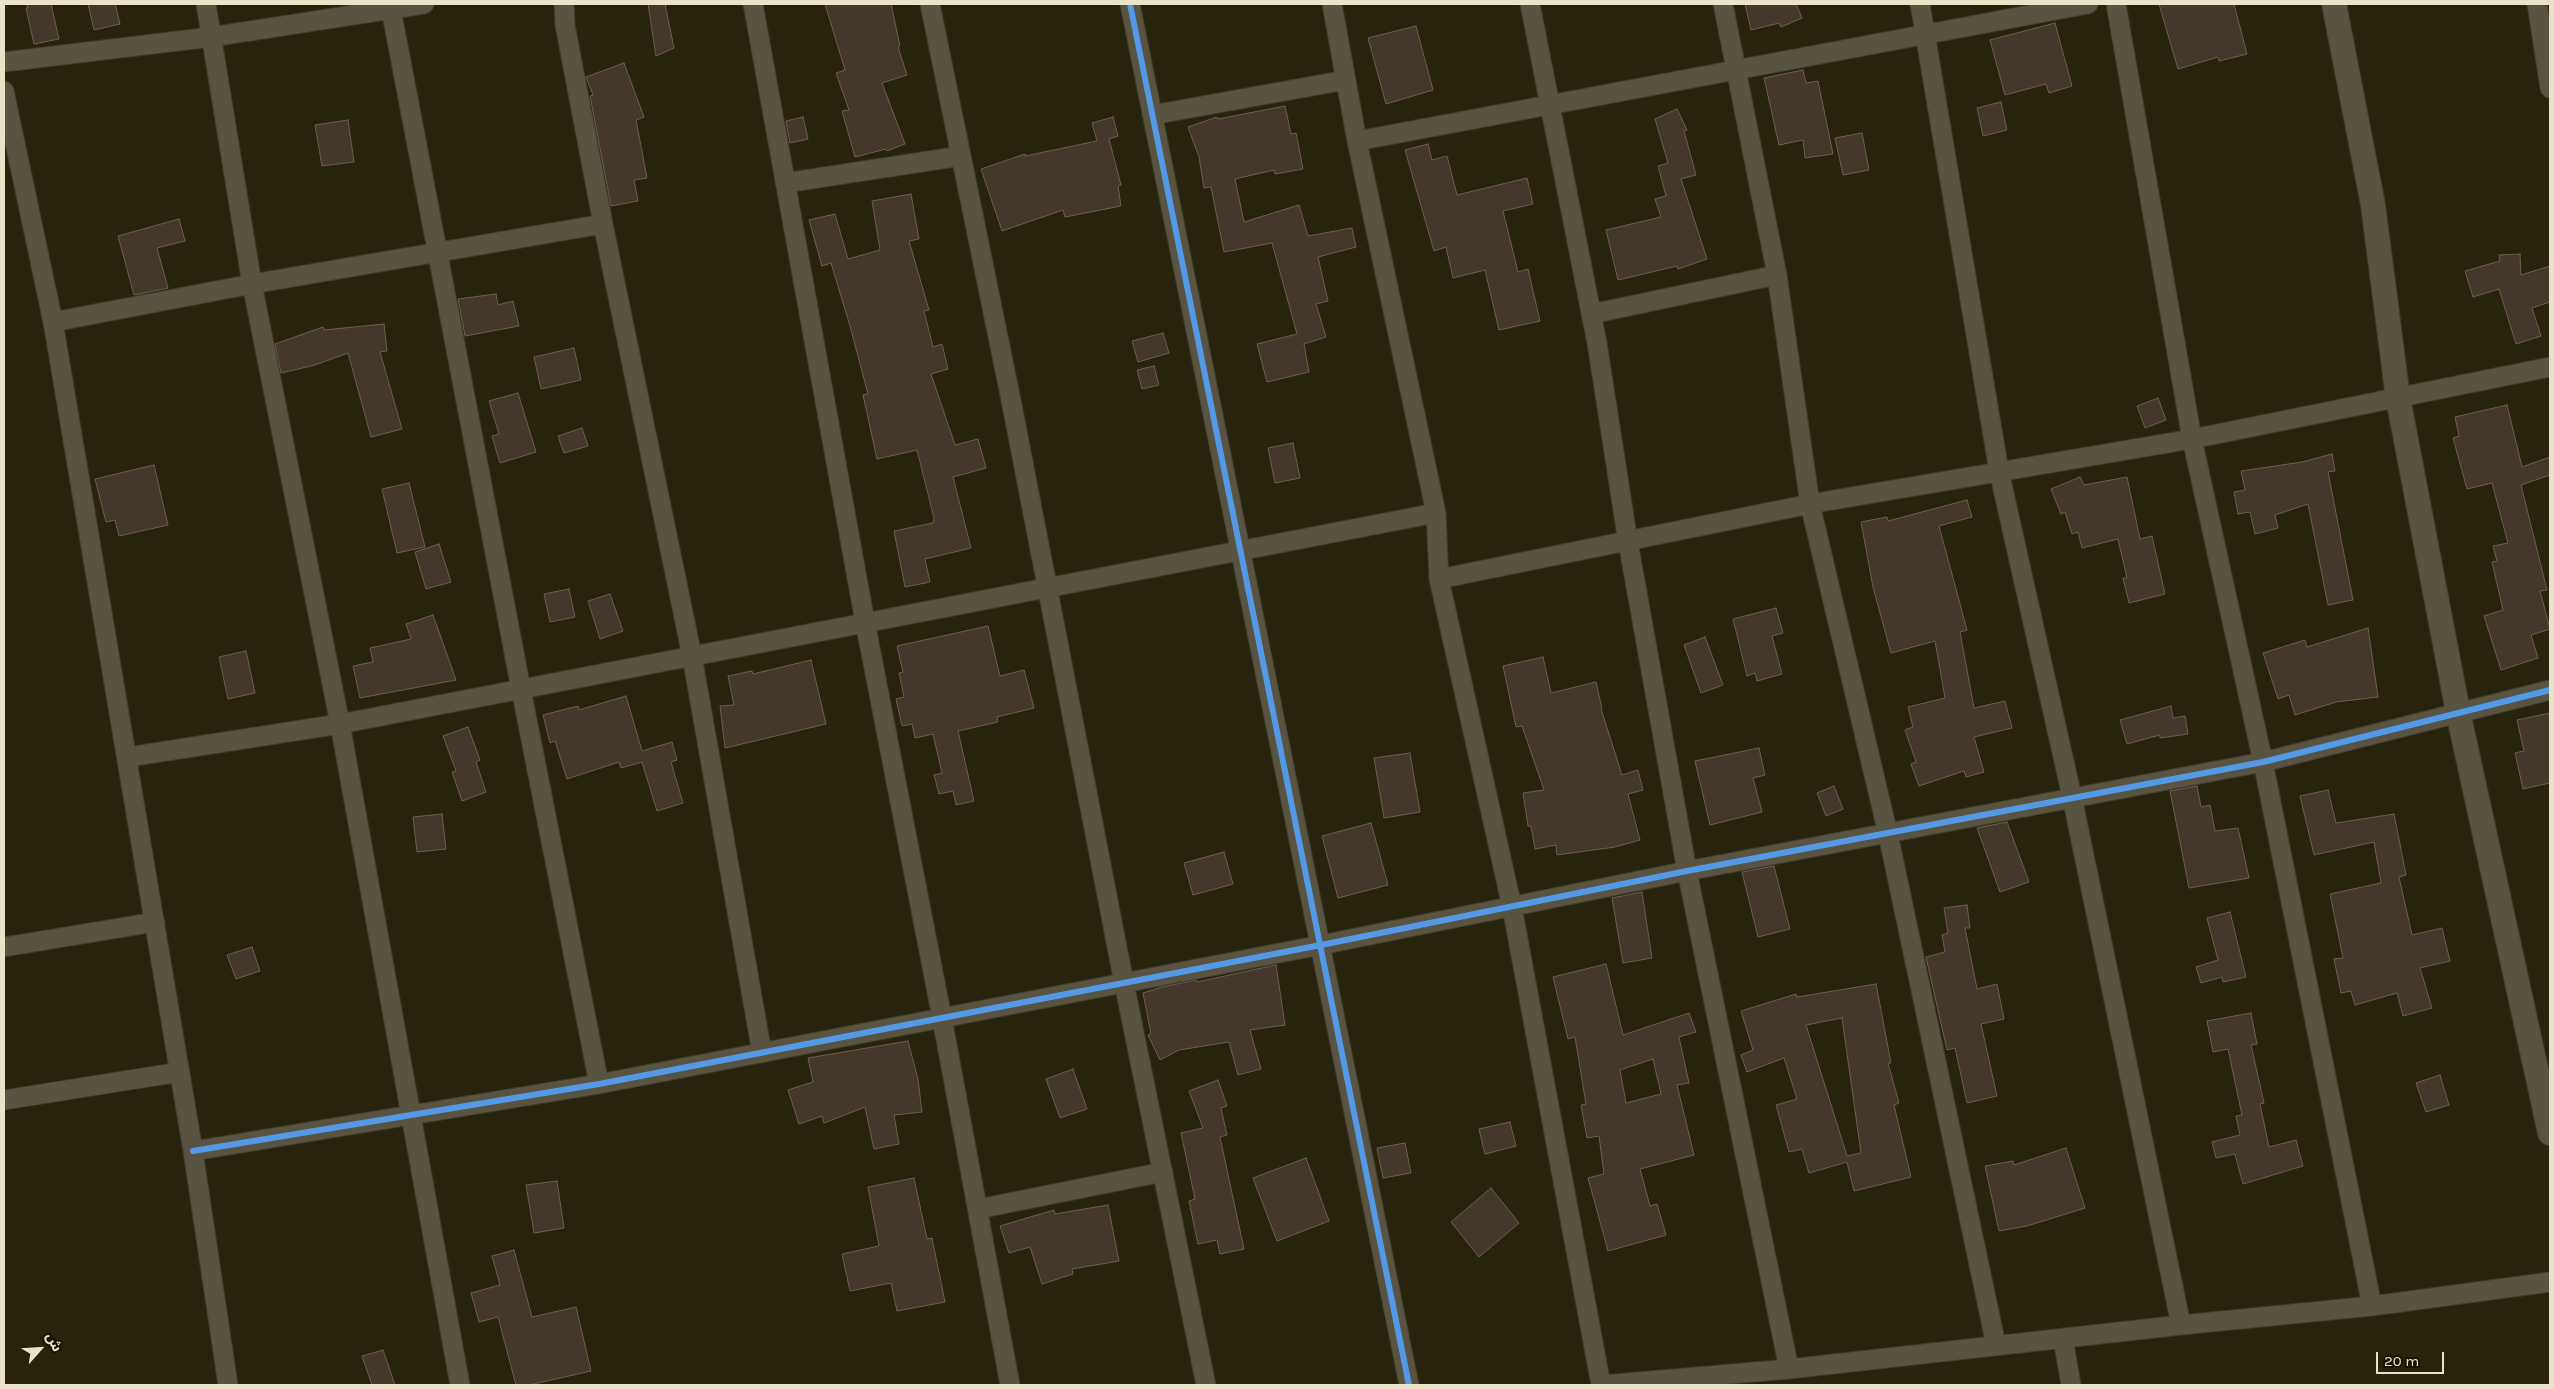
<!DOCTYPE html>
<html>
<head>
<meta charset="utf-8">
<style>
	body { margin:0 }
	#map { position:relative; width:2554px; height:1389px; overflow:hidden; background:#28230d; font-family:Karla,"Noto Sans Arabic",sans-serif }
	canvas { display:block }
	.frame { position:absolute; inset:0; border:5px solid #ebe3c9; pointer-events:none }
	.north { position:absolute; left:15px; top:1324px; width:50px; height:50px; -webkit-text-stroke:4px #181201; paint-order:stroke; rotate:64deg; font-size:14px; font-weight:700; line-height:20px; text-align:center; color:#ebe3c9 }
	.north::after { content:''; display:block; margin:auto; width:18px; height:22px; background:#ebe3c9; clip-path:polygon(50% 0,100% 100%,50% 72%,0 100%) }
	.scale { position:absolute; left:2376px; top:1352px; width:68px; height:22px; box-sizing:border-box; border:2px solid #ebe3c9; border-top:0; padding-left:6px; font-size:15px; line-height:18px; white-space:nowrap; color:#ebe3c9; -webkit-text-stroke:4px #181201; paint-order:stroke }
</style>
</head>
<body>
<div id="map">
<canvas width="2554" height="1389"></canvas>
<div class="frame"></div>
<div class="north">ش</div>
<div class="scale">20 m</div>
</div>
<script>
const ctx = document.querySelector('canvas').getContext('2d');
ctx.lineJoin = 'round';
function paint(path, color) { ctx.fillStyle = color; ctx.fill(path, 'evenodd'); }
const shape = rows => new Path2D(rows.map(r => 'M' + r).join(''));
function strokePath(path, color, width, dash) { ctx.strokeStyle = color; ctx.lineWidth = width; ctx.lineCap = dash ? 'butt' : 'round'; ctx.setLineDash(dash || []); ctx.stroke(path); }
const building = shape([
	[27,4,51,4,59,39,34,44,26,8,28,8,27,4],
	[88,4,115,4,120,24,94,30,88,4],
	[648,4,665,4,674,48,656,56,648,4],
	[825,4,891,4,900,46,898,47,907,75,882,83,905,144,887,151,886,149,855,157,842,111,849,110,836,73,845,70,825,4],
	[1745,4,1796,4,1802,18,1781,27,1779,23,1751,30,1745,4],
	[2159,4,2234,4,2247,54,2219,61,2218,57,2178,69,2159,4],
	[2055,23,2072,86,2049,93,2046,84,2005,95,1990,40,2055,23],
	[1416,26,1433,90,1386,104,1368,38,1416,26],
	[624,63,644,117,636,120,647,178,634,180,638,201,611,206,590,96,593,95,586,77,624,63],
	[1803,70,1806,83,1818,81,1833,154,1805,158,1803,140,1779,145,1764,78,1803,70],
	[2001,102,2007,130,1983,136,1977,108,2001,102],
	[1285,106,1291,134,1296,133,1303,169,1275,174,1274,170,1235,179,1244,222,1299,205,1308,236,1352,228,1356,247,1318,257,1328,301,1316,304,1326,337,1304,344,1309,372,1267,382,1257,344,1297,334,1272,243,1224,252,1211,187,1204,188,1199,157,1188,127,1217,117,1218,119,1285,106],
	[1677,109,1687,130,1684,131,1696,175,1681,179,1707,259,1678,269,1677,266,1618,280,1606,230,1661,217,1655,199,1666,196,1658,166,1668,163,1655,119,1677,109],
	[803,117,808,139,790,143,786,121,803,117],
	[1113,117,1118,136,1109,139,1121,185,1118,186,1121,206,1065,217,1063,210,1002,231,981,169,1025,154,1025,156,1097,141,1092,123,1113,117],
	[348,120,354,162,322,166,315,125,348,120],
	[1862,133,1869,170,1843,175,1835,138,1862,133],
	[1428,144,1432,160,1447,156,1457,195,1527,178,1533,204,1503,211,1518,272,1528,269,1540,321,1499,330,1485,270,1453,278,1446,247,1434,251,1405,150,1428,144],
	[911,194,919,239,909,241,929,310,924,311,933,347,942,344,948,369,931,374,955,445,978,439,986,468,953,477,971,548,925,559,930,582,905,587,894,531,933,523,934,518,917,450,877,459,863,395,868,394,850,326,831,263,822,266,809,220,835,214,848,259,880,250,872,201,911,194],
	[179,219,185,241,157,248,168,288,134,295,118,236,179,219],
	[2520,254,2521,275,2550,266,2550,302,2532,308,2541,336,2516,344,2499,289,2473,297,2465,271,2500,261,2499,255,2520,254],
	[496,294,498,305,513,301,519,326,465,336,458,299,496,294],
	[384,324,387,351,380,352,402,429,371,437,348,353,315,365,281,373,275,344,323,327,324,330,384,324],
	[1163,333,1169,353,1138,362,1132,341,1163,333],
	[574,348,581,380,541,389,534,357,574,348],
	[1154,366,1159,385,1142,389,1137,370,1154,366],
	[518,393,536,452,500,463,492,436,499,434,489,401,518,393],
	[2158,398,2166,420,2145,428,2137,406,2158,398],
	[2507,405,2522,467,2550,457,2550,475,2521,485,2547,590,2540,591,2550,629,2531,635,2538,658,2501,670,2484,616,2503,610,2492,562,2497,561,2493,546,2508,543,2492,483,2467,489,2453,438,2459,436,2455,417,2507,405],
	[582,428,588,446,564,453,558,436,582,428],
	[1293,443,1300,478,1275,483,1268,448,1293,443],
	[2332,454,2335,471,2328,472,2353,600,2328,605,2308,504,2275,515,2278,528,2255,534,2250,512,2238,514,2234,492,2245,490,2241,471,2302,462,2332,454],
	[154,465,168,525,119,536,115,520,106,522,95,479,154,465],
	[2080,477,2084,485,2127,477,2140,539,2152,536,2165,594,2129,603,2123,578,2127,578,2118,539,2082,548,2078,532,2072,534,2065,512,2061,514,2051,489,2080,477],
	[409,483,425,547,397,553,382,489,409,483],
	[1967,500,1972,517,1939,526,1967,630,1960,632,1974,708,2005,701,2012,728,1974,737,1984,772,1966,777,1964,771,1919,786,1911,764,1916,762,1905,730,1913,727,1908,707,1945,698,1935,641,1891,653,1873,587,1861,522,1887,517,1888,521,1967,500],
	[439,544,451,582,426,589,415,552,439,544],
	[569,589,575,617,550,622,544,594,569,589],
	[610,594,623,631,600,639,588,601,610,594],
	[1776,608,1783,633,1772,636,1782,674,1757,681,1755,673,1747,676,1733,619,1776,608],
	[433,615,456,680,360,698,353,666,373,662,370,648,411,639,406,624,433,615],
	[988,626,1000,676,1024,670,1034,708,997,717,998,722,958,731,974,801,956,805,953,791,939,794,934,775,942,773,933,734,915,738,912,724,902,726,896,699,904,697,899,673,903,672,897,646,988,626],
	[2368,628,2378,697,2336,702,2295,715,2289,695,2278,699,2263,653,2305,640,2307,647,2368,628],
	[1705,637,1723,685,1701,693,1684,645,1705,637],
	[246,651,255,693,228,699,219,657,246,651],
	[1543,657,1551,693,1596,682,1602,709,1601,709,1622,775,1638,770,1643,790,1628,794,1640,840,1615,847,1557,855,1556,845,1535,849,1531,826,1528,826,1523,793,1544,790,1522,726,1516,727,1503,666,1543,657],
	[811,660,826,724,725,748,720,706,734,705,728,676,752,671,753,674,811,660],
	[626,696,642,751,672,742,677,760,671,762,683,803,657,811,642,762,621,768,619,762,567,779,555,741,550,743,543,715,578,706,579,710,626,696],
	[2171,706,2173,718,2185,716,2188,734,2160,738,2160,735,2127,744,2120,720,2171,706],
	[2550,713,2550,783,2523,789,2515,753,2524,751,2517,720,2550,713],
	[468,727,480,760,476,762,486,792,462,801,452,772,456,771,443,736,468,727],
	[1759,748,1765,775,1753,778,1762,812,1710,825,1695,761,1759,748],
	[1410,753,1420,812,1384,818,1374,758,1410,753],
	[1834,786,1843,809,1826,816,1817,793,1834,786],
	[2197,786,2201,807,2210,805,2215,831,2238,828,2249,878,2189,888,2170,791,2197,786],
	[2328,790,2336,823,2394,814,2406,875,2399,877,2412,935,2442,928,2450,961,2420,968,2432,1008,2403,1016,2397,993,2355,1005,2351,991,2341,993,2334,959,2343,958,2330,894,2381,883,2374,842,2314,855,2300,796,2328,790],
	[442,814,446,849,417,852,413,817,442,814],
	[2007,822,2029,882,2000,892,1977,828,2007,822],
	[1371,823,1388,885,1338,898,1322,836,1371,823],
	[1224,852,1233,884,1193,895,1184,863,1224,852],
	[1774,866,1790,929,1758,937,1742,872,1774,866],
	[1642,892,1652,958,1623,963,1612,898,1642,892],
	[1967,905,1970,928,1965,928,1977,989,1997,984,2004,1019,1981,1024,1997,1096,1967,1103,1955,1048,1947,1050,1926,957,1945,952,1942,935,1948,933,1944,908,1967,905],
	[2230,912,2246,977,2223,982,2222,977,2201,983,2196,967,2218,960,2207,918,2230,912],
	[252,947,260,971,236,979,227,955,252,947],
	[1606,964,1623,1035,1689,1013,1696,1032,1679,1037,1689,1083,1677,1085,1694,1155,1640,1169,1650,1206,1657,1204,1666,1235,1608,1251,1588,1178,1604,1174,1599,1136,1587,1138,1581,1105,1586,1104,1575,1037,1568,1039,1553,977,1606,964],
	[1653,1059,1661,1094,1626,1103,1620,1070,1653,1059],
	[1276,965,1285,1025,1250,1030,1261,1069,1238,1075,1229,1042,1179,1050,1160,1060,1148,1035,1151,1034,1143,993,1162,987,1196,980,1197,982,1276,965],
	[1876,984,1891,1063,1888,1063,1899,1103,1894,1105,1911,1177,1854,1191,1847,1162,1809,1173,1802,1149,1789,1152,1776,1105,1797,1099,1784,1058,1747,1072,1741,1055,1753,1050,1741,1011,1796,994,1797,997,1876,984],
	[1842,1018,1861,1153,1847,1156,1806,1025,1842,1018],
	[2251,1013,2257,1044,2251,1045,2264,1103,2260,1104,2269,1147,2296,1140,2303,1166,2243,1184,2235,1154,2216,1158,2212,1142,2240,1135,2236,1116,2242,1115,2228,1049,2213,1052,2207,1021,2251,1013],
	[908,1041,918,1079,922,1112,894,1115,899,1144,874,1149,865,1107,824,1123,822,1116,799,1124,788,1090,813,1082,808,1058,908,1041],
	[1073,1069,1087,1109,1060,1118,1046,1079,1073,1069],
	[2440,1075,2449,1105,2426,1112,2416,1083,2440,1075],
	[1218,1080,1227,1106,1221,1108,1227,1135,1220,1137,1244,1249,1220,1254,1217,1240,1198,1244,1189,1201,1195,1199,1181,1133,1203,1128,1189,1091,1218,1080],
	[1510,1122,1516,1146,1485,1154,1479,1129,1510,1122],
	[1405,1143,1411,1173,1383,1178,1377,1148,1405,1143],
	[2066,1148,2085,1208,2027,1226,1999,1231,1985,1166,2013,1161,2014,1165,2066,1148],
	[1306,1158,1329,1221,1277,1241,1253,1178,1306,1158],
	[914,1178,927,1239,932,1238,945,1302,897,1311,891,1283,850,1291,842,1254,879,1246,868,1187,914,1178],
	[557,1181,564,1228,534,1233,526,1185,557,1181],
	[1491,1188,1519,1223,1479,1257,1451,1222,1491,1188],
	[1108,1205,1119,1261,1072,1269,1073,1274,1042,1284,1030,1247,1009,1253,1000,1226,1054,1210,1055,1214,1108,1205],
	[514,1250,532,1317,576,1307,591,1371,529,1385,516,1385,498,1317,479,1322,471,1293,500,1285,492,1256,514,1250],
	[383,1350,395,1385,372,1385,362,1356,383,1350]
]);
paint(building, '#44372b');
strokePath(building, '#6d6053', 1);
const minor = shape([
	[206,4,252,284,340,724,460,1385],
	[390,4,521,689,599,1084],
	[564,4,565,25,603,224,692,656,762,1053],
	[753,4,865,622,942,1018,1010,1385],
	[930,4,1011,400,1124,983,1206,1385],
	[1130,4,1409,1385],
	[1332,4,1357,141,1436,513,1439,579,1512,907,1601,1385],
	[1530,4,1597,343,1628,542,1687,871,1789,1369],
	[1723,4,1777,275,1810,504,1888,834,1996,1345],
	[1920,4,1999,471,2072,797,2181,1325],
	[2116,4,2192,439,2263,762,2372,1306],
	[2537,4,2550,88],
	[4,62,211,37,424,4],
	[4,91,53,322,193,1151,228,1385],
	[1152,115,1346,80],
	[1357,141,2088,4],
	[785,183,961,156],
	[1591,314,1777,275],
	[53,322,252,284,603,224],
	[1439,579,1810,504,2192,439,2550,367],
	[128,757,340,724,1436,513],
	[4,947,155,922],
	[4,1100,180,1072],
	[193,1151,599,1084,1321,945,1687,871,2263,762,2550,690],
	[978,1209,1163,1172],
	[2063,1338,2071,1385],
	[1603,1385,1789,1369,2181,1325,2372,1306,2550,1282]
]);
const tertiary = shape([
	[2334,4,2373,205,2398,398,2458,712,2550,1133]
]);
strokePath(minor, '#403c2c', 21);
strokePath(tertiary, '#403c2c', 26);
strokePath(minor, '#595442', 19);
strokePath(tertiary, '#595442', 24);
strokePath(shape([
	[1130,4,1409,1385],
	[193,1151,599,1084,1321,945,1687,871,2263,762,2550,690]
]), '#5399e6', 6);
</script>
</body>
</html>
